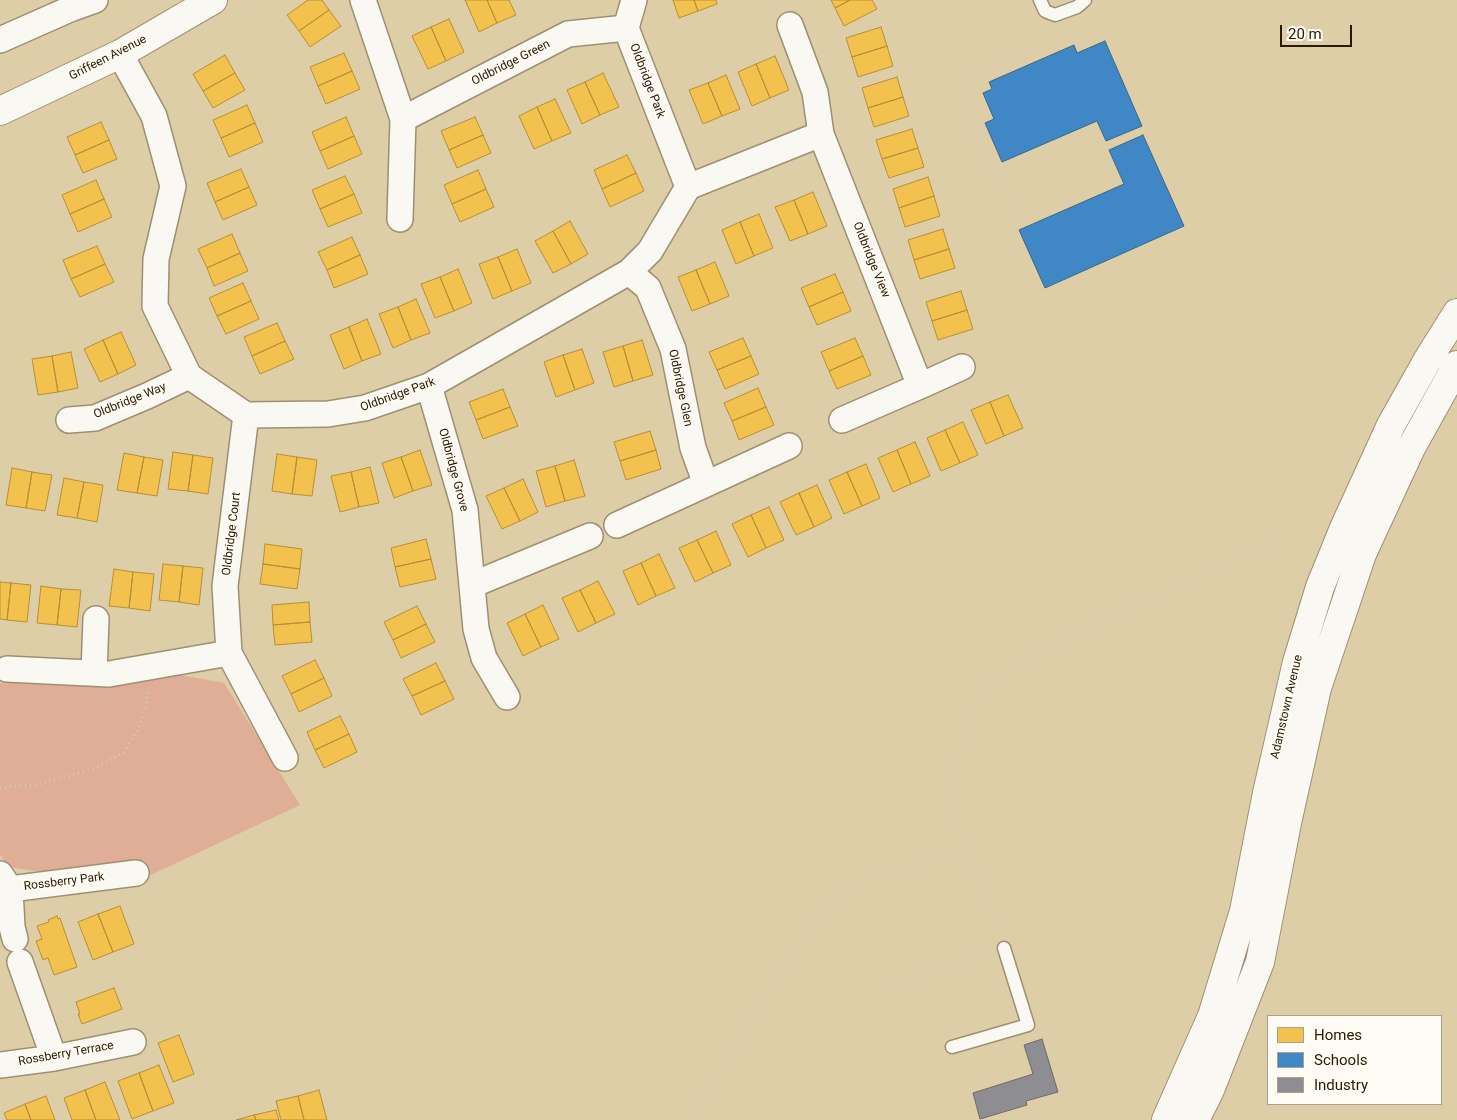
<!DOCTYPE html>
<html>
<head>
<meta charset="utf-8">
<style>
	body { margin:0 }
	#map { position:relative; width:1457px; height:1120px; overflow:hidden; background:#decea8; font-family:Roboto,sans-serif }
	canvas { display:block }
	.legend { position:absolute; left:1267px; top:1015px; width:175px; height:90px; box-sizing:border-box; background:#fefbf4; border:1px solid #a8a192; margin:0; padding:6px 9px; list-style:none; font-size:15px; color:#261a00 }
	.legend li { display:flex; align-items:center; gap:10px; height:25px }
	.legend b { width:25px; border:1px solid #a8a192 }
	.scale { position:absolute; left:1280px; top:25px; width:72px; height:22px; box-sizing:border-box; border:2px solid #261a00; border-top:0; padding-left:6px; font-size:15px; line-height:18px; white-space:nowrap; color:#261a00; -webkit-text-stroke:4px #fefbf4; paint-order:stroke }
</style>
</head>
<body>
<div id="map">
<canvas width="1457" height="1120"></canvas>
<ul class="legend">
<li><b style="height:14px;background:#f2c14e"></b>Homes</li>
<li><b style="height:14px;background:#3f88c5"></b>Schools</li>
<li><b style="height:14px;background:#8d8d92"></b>Industry</li>
</ul>
<div class="scale">20 m</div>
</div>
<script>
const ctx = document.querySelector('canvas').getContext('2d');
ctx.lineJoin = 'round';
function paint(path, color) { ctx.fillStyle = color; ctx.fill(path, 'evenodd'); }
const shape = rows => new Path2D(rows.map(r => 'M' + r).join(''));
function strokePath(path, color, width, dash) { ctx.strokeStyle = color; ctx.lineWidth = width; ctx.lineCap = dash ? 'butt' : 'round'; ctx.setLineDash(dash || []); ctx.stroke(path); }
function label(font, color, halo, rows, align = 'center') {
  ctx.font = font + ' Roboto,sans-serif'; ctx.lineWidth = 5; ctx.setLineDash([]); ctx.textBaseline = 'middle'; ctx.strokeStyle = halo; ctx.fillStyle = color; for (const [text, x, y, turn = 0] of rows) {
    ctx.save(); ctx.translate(x, y); ctx.rotate((+turn || 0) * Math.PI / 180); ctx.textAlign = isNaN(turn) ? turn : align; if (halo) ctx.strokeText(text, 0, 0); ctx.fillText(text, 0, 0); ctx.restore();
  }
}
paint(shape([
	[169,673,224,683,300,805,125,887,114,867,62,875,9,867,0,855,0,683,107,683]
]), '#e0ad97');
const homes = shape([
	[308,0,322,0,329,10,299,31,287,15,308,0],
	[465,0,487,0,497,23,479,32,465,0],
	[487,0,509,0,516,15,497,23,487,0],
	[673,0,694,0,698,11,679,18,673,0],
	[694,0,716,0,717,4,698,11,694,0],
	[831,0,850,0,835,8,831,0],
	[850,0,872,0,877,9,844,26,835,8,850,0],
	[329,10,341,26,310,47,299,31,329,10],
	[449,19,464,52,446,61,431,27,449,19],
	[431,27,446,61,428,69,412,36,431,27],
	[881,27,887,46,852,57,846,38,881,27],
	[887,46,893,66,858,77,852,57,887,46],
	[344,53,352,71,318,86,310,67,344,53],
	[225,55,235,73,203,91,193,74,225,55],
	[775,56,789,90,770,98,756,64,775,56],
	[756,64,770,98,752,106,738,72,756,64],
	[352,71,360,89,326,104,318,86,352,71],
	[235,73,245,90,213,108,203,91,235,73],
	[603,73,619,107,600,115,585,82,603,73],
	[726,75,740,109,722,116,708,83,726,75],
	[897,77,903,97,868,108,862,88,897,77],
	[585,82,600,115,582,124,567,90,585,82],
	[708,83,722,116,703,124,689,90,708,83],
	[903,97,909,116,874,127,868,108,903,97],
	[555,99,571,133,552,141,537,107,555,99],
	[247,105,255,123,221,138,213,120,247,105],
	[537,107,552,141,534,149,519,116,537,107],
	[346,117,354,136,320,151,312,132,346,117],
	[475,117,483,135,449,150,441,131,475,117],
	[101,122,109,140,75,155,67,137,101,122],
	[255,123,263,142,229,157,221,138,255,123],
	[912,129,918,148,882,159,876,140,912,129],
	[483,135,491,153,457,168,449,150,483,135],
	[354,136,362,154,328,169,320,151,354,136],
	[109,140,117,159,83,173,75,155,109,140],
	[918,148,924,167,889,178,882,159,918,148],
	[627,155,636,173,602,189,594,170,627,155],
	[241,169,249,187,215,202,207,183,241,169],
	[478,170,486,189,452,204,444,185,478,170],
	[636,173,644,191,610,207,602,189,636,173],
	[345,176,354,194,320,209,312,190,345,176],
	[928,177,934,196,899,208,893,189,928,177],
	[96,180,104,199,70,214,62,195,96,180],
	[249,187,257,205,223,220,215,202,249,187],
	[486,189,494,207,460,222,452,204,486,189],
	[813,192,827,226,808,234,794,200,813,192],
	[354,194,362,213,328,227,320,209,354,194],
	[934,196,940,216,905,227,899,208,934,196],
	[104,199,112,217,78,232,70,214,104,199],
	[794,200,808,234,790,241,775,207,794,200],
	[759,214,773,248,754,256,740,222,759,214],
	[570,221,588,254,571,264,553,231,570,221],
	[740,222,754,256,736,264,722,230,740,222],
	[943,229,949,249,914,260,908,240,943,229],
	[553,231,571,264,553,273,535,241,553,231],
	[232,234,240,253,207,268,198,249,232,234],
	[352,237,360,255,327,270,318,252,352,237],
	[97,246,105,264,71,279,63,260,97,246],
	[517,249,531,283,512,291,498,257,517,249],
	[949,249,955,268,920,279,914,260,949,249],
	[240,253,248,271,214,286,207,268,240,253],
	[360,255,368,274,334,288,327,270,360,255],
	[498,257,512,291,493,299,479,264,498,257],
	[715,262,729,296,710,304,696,270,715,262],
	[105,264,114,282,80,297,71,279,105,264],
	[458,269,472,303,454,311,440,277,458,269],
	[696,270,710,304,692,311,678,277,696,270],
	[835,274,843,292,809,307,801,288,835,274],
	[440,277,454,311,435,318,421,284,440,277],
	[243,283,251,301,217,316,209,298,243,283],
	[961,291,967,310,932,321,926,302,961,291],
	[843,292,851,311,817,325,809,307,843,292],
	[416,299,430,333,411,340,398,307,416,299],
	[251,301,259,319,226,334,217,316,251,301],
	[398,307,411,340,393,348,379,314,398,307],
	[967,310,973,329,938,340,932,321,967,310],
	[367,319,381,354,362,361,349,327,367,319],
	[277,323,285,341,252,356,244,337,277,323],
	[349,327,362,361,344,369,330,335,349,327],
	[121,332,136,365,118,374,103,340,121,332],
	[743,338,751,356,717,370,709,352,743,338],
	[855,338,863,356,829,371,821,352,855,338],
	[103,340,118,374,100,382,84,349,103,340],
	[642,340,653,375,633,381,623,346,642,340],
	[285,341,294,359,260,374,252,356,285,341],
	[623,346,633,381,614,387,603,352,623,346],
	[582,349,594,383,575,390,563,355,582,349],
	[71,352,78,388,58,392,52,356,71,352],
	[563,355,575,390,556,397,544,362,563,355],
	[52,356,58,392,38,395,32,359,52,356],
	[751,356,759,374,725,389,717,370,751,356],
	[863,356,871,375,837,389,829,371,863,356],
	[758,388,766,407,732,421,724,403,758,388],
	[503,389,510,407,476,420,469,402,503,389],
	[1008,395,1023,428,1004,436,990,402,1008,395],
	[990,402,1004,436,986,444,971,410,990,402],
	[510,407,518,426,483,439,476,420,510,407],
	[766,407,774,425,739,440,732,421,766,407],
	[963,422,978,455,960,463,945,430,963,422],
	[945,430,960,463,941,471,927,438,945,430],
	[650,431,656,450,620,461,614,442,650,431],
	[915,442,930,476,911,484,897,450,915,442],
	[420,450,432,485,413,491,401,457,420,450],
	[656,450,661,469,626,480,620,461,656,450],
	[897,450,911,484,893,492,878,458,897,450],
	[173,452,193,455,188,491,168,489,173,452],
	[124,453,144,457,137,493,117,490,124,453],
	[277,454,297,457,292,494,272,491,277,454],
	[193,455,213,458,208,494,188,491,193,455],
	[144,457,163,460,157,496,137,493,144,457],
	[297,457,317,460,312,496,292,494,297,457],
	[401,457,413,491,394,498,382,463,401,457],
	[574,460,585,496,565,501,555,466,574,460],
	[866,464,880,498,862,506,847,472,866,464],
	[555,466,565,501,546,507,536,471,555,466],
	[370,467,379,503,359,507,351,472,370,467],
	[12,468,32,472,26,508,6,505,12,468],
	[32,472,52,475,45,511,26,508,32,472],
	[351,472,359,507,340,512,331,476,351,472],
	[847,472,862,506,844,514,829,480,847,472],
	[64,478,84,482,77,518,57,515,64,478],
	[523,479,538,512,520,521,504,488,523,479],
	[84,482,103,485,97,522,77,518,84,482],
	[817,485,832,518,814,527,799,493,817,485],
	[504,488,520,521,502,529,486,496,504,488],
	[799,493,814,527,796,535,780,502,799,493],
	[769,507,784,540,766,548,751,515,769,507],
	[751,515,766,548,748,557,732,524,751,515],
	[716,531,731,565,713,573,697,540,716,531],
	[426,539,431,559,395,567,391,548,426,539],
	[697,540,713,573,695,582,679,548,697,540],
	[265,544,302,549,300,569,263,564,265,544],
	[659,554,675,588,656,596,641,563,659,554],
	[431,559,436,579,400,587,395,567,431,559],
	[641,563,656,596,638,605,623,571,641,563],
	[163,564,183,566,179,602,159,600,163,564],
	[263,564,300,569,297,589,260,584,263,564],
	[183,566,203,568,199,605,179,602,183,566],
	[114,569,133,572,129,608,109,606,114,569],
	[133,572,154,574,150,611,129,608,133,572],
	[598,581,615,614,596,623,580,590,598,581],
	[0,582,11,583,7,620,0,619,0,582],
	[11,583,31,585,27,622,7,620,11,583],
	[41,586,61,589,57,625,37,623,41,586],
	[61,589,81,590,77,627,57,625,61,589],
	[580,590,596,623,578,632,562,598,580,590],
	[309,602,310,622,273,625,272,605,309,602],
	[543,605,559,639,541,647,525,614,543,605],
	[417,606,426,624,393,640,384,622,417,606],
	[525,614,541,647,523,656,507,623,525,614],
	[310,622,312,642,275,645,273,625,310,622],
	[426,624,435,642,401,658,393,640,426,624],
	[315,660,324,678,291,694,282,676,315,660],
	[436,663,445,681,412,696,403,679,436,663],
	[324,678,332,696,299,712,291,694,324,678],
	[445,681,454,699,421,715,412,696,445,681],
	[340,716,349,734,315,750,307,732,340,716],
	[349,734,357,752,324,768,315,750,349,734],
	[120,906,134,944,113,952,98,914,120,906],
	[98,914,113,952,93,960,78,922,98,914],
	[57,916,58,919,60,918,77,967,54,975,48,958,43,960,36,941,42,939,37,926,49,922,48,920,57,916],
	[114,988,122,1009,82,1024,78,1014,80,1014,76,1002,114,988],
	[179,1035,194,1074,173,1082,158,1043,179,1035],
	[159,1065,174,1103,153,1111,139,1073,159,1065],
	[139,1073,153,1111,132,1119,118,1081,139,1073],
	[105,1082,120,1120,96,1120,85,1090,105,1082],
	[85,1090,96,1120,72,1120,64,1098,85,1090],
	[319,1090,327,1120,304,1120,298,1096,319,1090],
	[46,1096,55,1120,31,1120,25,1104,46,1096],
	[298,1096,304,1120,281,1120,276,1101,298,1096],
	[25,1104,31,1120,7,1120,4,1113,25,1104],
	[276,1110,279,1120,256,1120,254,1115,276,1110],
	[254,1115,256,1120,236,1120,254,1115]
]);
paint(homes, '#f2c14e');
strokePath(homes, '#b58f37', 1);
const schools = shape([
	[1105,41,1142,126,1106,141,1097,121,1002,162,985,123,994,119,983,93,992,89,989,82,1074,45,1077,53,1105,41],
	[1143,135,1184,226,1045,288,1019,230,1124,184,1109,150,1143,135]
]);
paint(schools, '#3f88c5');
strokePath(schools, '#38678a', 1);
const industry = shape([
	[1042,1039,1058,1092,1026,1101,1027,1105,980,1119,973,1093,1033,1074,1024,1045,1042,1039]
]);
paint(industry, '#8d8d92');
strokePath(industry, '#6e6a66', 1);
const lane = shape([
	[1040,0,1045,11,1055,15,1077,7,1085,0],
	[952,1047,1028,1025,1004,948]
]);
const street = shape([
	[363,0,403,119,400,219],
	[626,28,634,0],
	[0,40,70,9,95,0],
	[120,54,154,116,173,186,156,259,155,306,189,376,246,415,328,414,365,408,429,386,629,272,650,251,688,187,626,28],
	[403,119,568,34,626,28],
	[821,134,920,386,962,367],
	[688,187,821,134,815,92,790,25],
	[629,272,648,288,673,349,693,448,706,484],
	[429,386,465,510,476,629,484,658,507,697],
	[246,415,225,586,229,653,285,758],
	[69,420,95,418,147,396,189,376],
	[842,420,920,386],
	[617,525,789,446],
	[472,585,590,536],
	[7,669,109,674,229,653],
	[94,673,96,619],
	[0,874,10,889,136,873],
	[10,889,12,927,15,939],
	[20,962,54,1058],
	[0,1065,54,1058,133,1042]
]);
const secondary = shape([
	[0,111,120,54,213,0],
	[1166,1120,1212,1016,1244,911,1267,793,1297,662,1320,587,1344,528,1391,425,1427,361,1457,313],
	[1195,1120,1210,1090,1260,962,1287,823,1317,688,1362,554,1411,448,1457,365]
]);
strokePath(lane, '#9d9072', 15);
strokePath(street, '#9d9072', 28);
strokePath(secondary, '#9d9072', 30);
strokePath(shape([
	[235,14,258,0],
	[1020,53,965,79,975,132,994,177,1026,223],
	[0,79,122,20,139,11],
	[1439,293,1457,267],
	[0,788,16,786,37,785,95,768,124,752,139,728,147,701,147,690],
	[967,855,955,821,946,784,961,755,978,695,1017,662,1282,538],
	[888,986,988,953],
	[692,1120,778,974,818,916,839,893,865,877,898,869,967,855,986,888,999,932]
]), '#d0cabe', 3, [1, 4]);
strokePath(lane, '#faf8f2', 12);
strokePath(street, '#faf8f2', 25);
strokePath(secondary, '#faf8f2', 28);
label('12px', '#261a00', '#fefbf4', [
	["Griffeen Avenue",108,58,-27],
	["Oldbridge Green",511,63,-27],
	["Oldbridge Park",647,81,69],
	["Oldbridge View",871,260,68],
	["Oldbridge Glen",680,388,78],
	["Oldbridge Park",398,395,-20],
	["Oldbridge Way",130,401,-22],
	["Oldbridge Grove",453,470,75],
	["Oldbridge Court",232,534,-83],
	["Adamstown Avenue",1287,707,-77],
	["Rossberry Park",64,882,-7],
	["Rossberry Terrace",66,1054,-10]
]);
</script>
</body>
</html>
